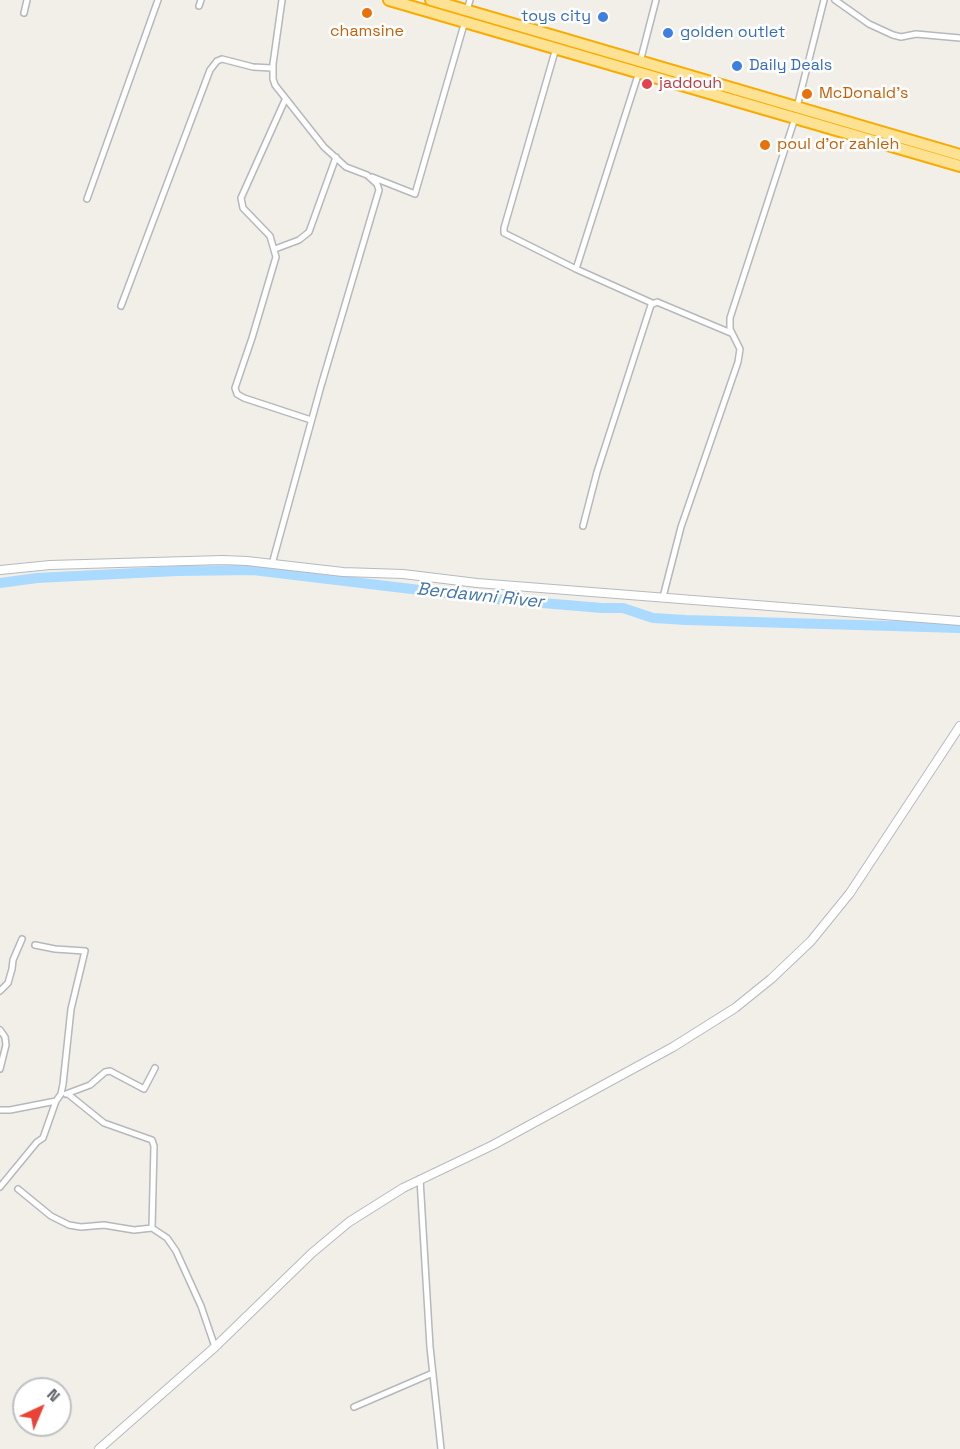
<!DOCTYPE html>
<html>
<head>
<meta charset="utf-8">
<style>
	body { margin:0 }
	#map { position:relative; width:960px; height:1449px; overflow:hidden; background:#f1efe8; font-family:"Space Grotesk",sans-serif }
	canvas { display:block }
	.north { position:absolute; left:12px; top:1377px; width:60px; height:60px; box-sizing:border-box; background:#fff; border:2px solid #bfc1c3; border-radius:50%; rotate:44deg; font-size:16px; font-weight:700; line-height:24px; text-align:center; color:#5f6368 }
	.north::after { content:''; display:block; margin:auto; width:21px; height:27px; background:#ea4335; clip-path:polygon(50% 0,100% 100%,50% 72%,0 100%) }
</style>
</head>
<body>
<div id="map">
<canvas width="960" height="1449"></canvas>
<div class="north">N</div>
</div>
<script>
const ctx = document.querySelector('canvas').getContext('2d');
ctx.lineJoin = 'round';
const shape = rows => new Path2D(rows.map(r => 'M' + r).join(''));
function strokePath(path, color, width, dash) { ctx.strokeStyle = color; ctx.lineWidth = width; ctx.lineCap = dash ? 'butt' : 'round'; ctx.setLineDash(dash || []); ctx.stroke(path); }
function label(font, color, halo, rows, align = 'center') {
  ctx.font = font + ' "Space Grotesk",sans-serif'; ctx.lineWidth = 5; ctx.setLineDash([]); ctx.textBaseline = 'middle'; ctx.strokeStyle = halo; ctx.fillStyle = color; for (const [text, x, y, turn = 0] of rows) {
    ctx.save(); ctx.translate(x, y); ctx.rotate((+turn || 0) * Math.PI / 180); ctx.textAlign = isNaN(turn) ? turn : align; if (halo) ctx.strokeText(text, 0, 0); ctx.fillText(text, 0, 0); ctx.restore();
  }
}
strokePath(shape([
	[0,583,37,578,177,571,253,570,495,599,602,608,623,608,653,618,686,620,960,628]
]), '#aadaff', 10);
const street = shape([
	[835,0,869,24,893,35,901,37,916,34,960,38],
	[199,6,201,0],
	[467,10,470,0],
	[24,13,27,0],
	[556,48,504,228,504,233,576,269,652,303],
	[640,62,656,0],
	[285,100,241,198,243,208,270,236,276,257,252,338,235,388,237,394,244,398,311,420],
	[797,107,824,0],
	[372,177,415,194,465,21],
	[87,199,158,0],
	[275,249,299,240,309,232,336,157],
	[576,269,639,72],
	[121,306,210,70,217,61,222,59,253,67,272,68],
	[583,526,597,472,651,305,657,302,731,333],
	[272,564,321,386,379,190,377,184,367,175,346,167,324,147,275,85,273,79,273,64,282,0],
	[663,597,681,527,738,362,740,349,730,329,730,318,795,118],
	[0,991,8,983,12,969,13,960,22,939],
	[0,1030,5,1037,6,1045,0,1069],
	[66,1094,90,1085,105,1072,110,1071,144,1089,155,1068],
	[68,1094,104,1123,152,1140,154,1146,152,1228,167,1238,176,1251,201,1306,215,1347],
	[0,1110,10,1110,56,1101,61,1094,63,1084,71,1009,85,951,55,949,35,945],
	[420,1179,430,1347,441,1449],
	[0,1187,37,1142,43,1138,56,1101],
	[18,1189,51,1216,69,1225,81,1227,104,1225,134,1230,152,1228],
	[354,1407,433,1373]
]);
const secondary = shape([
	[0,570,50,565,222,560,247,561,343,572,403,574,477,583,960,621],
	[99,1449,215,1347,312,1253,349,1222,403,1188,493,1145,673,1047,735,1008,771,979,811,941,850,893,960,726]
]);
const highway = shape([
	[389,0,960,166],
	[431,0,960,155]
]);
strokePath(street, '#b5b8bc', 8);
strokePath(secondary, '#b6babf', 10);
strokePath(highway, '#f9ab00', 14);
strokePath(street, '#fff', 5);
strokePath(secondary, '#fff', 8);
strokePath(highway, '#fde293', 10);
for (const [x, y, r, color] of [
	[367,13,6,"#e8710a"],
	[603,17,6,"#3f7fe0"],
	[668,33,6,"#3f7fe0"],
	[737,66,6,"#3f7fe0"],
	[647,84,6,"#e0444e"],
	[807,94,6,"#e8710a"],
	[765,145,6,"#e8710a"]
]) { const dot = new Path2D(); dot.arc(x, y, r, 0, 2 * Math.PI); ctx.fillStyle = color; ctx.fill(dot); strokePath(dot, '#fff', 2); }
label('16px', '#366cbe', '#fff', [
	["toys city",591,17,"right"],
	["golden outlet",680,33],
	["Daily Deals",749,66]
], 'left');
label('16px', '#c56008', '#fff', [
	["chamsine",367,32,"center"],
	["McDonald's",819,94],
	["poul d'or zahleh",777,145]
], 'left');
label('16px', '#be3a42', '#fff', [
	["jaddouh",659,84]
], 'left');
label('italic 18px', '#4174aa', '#fff', [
	["Berdawni River",480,596,6]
]);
</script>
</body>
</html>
